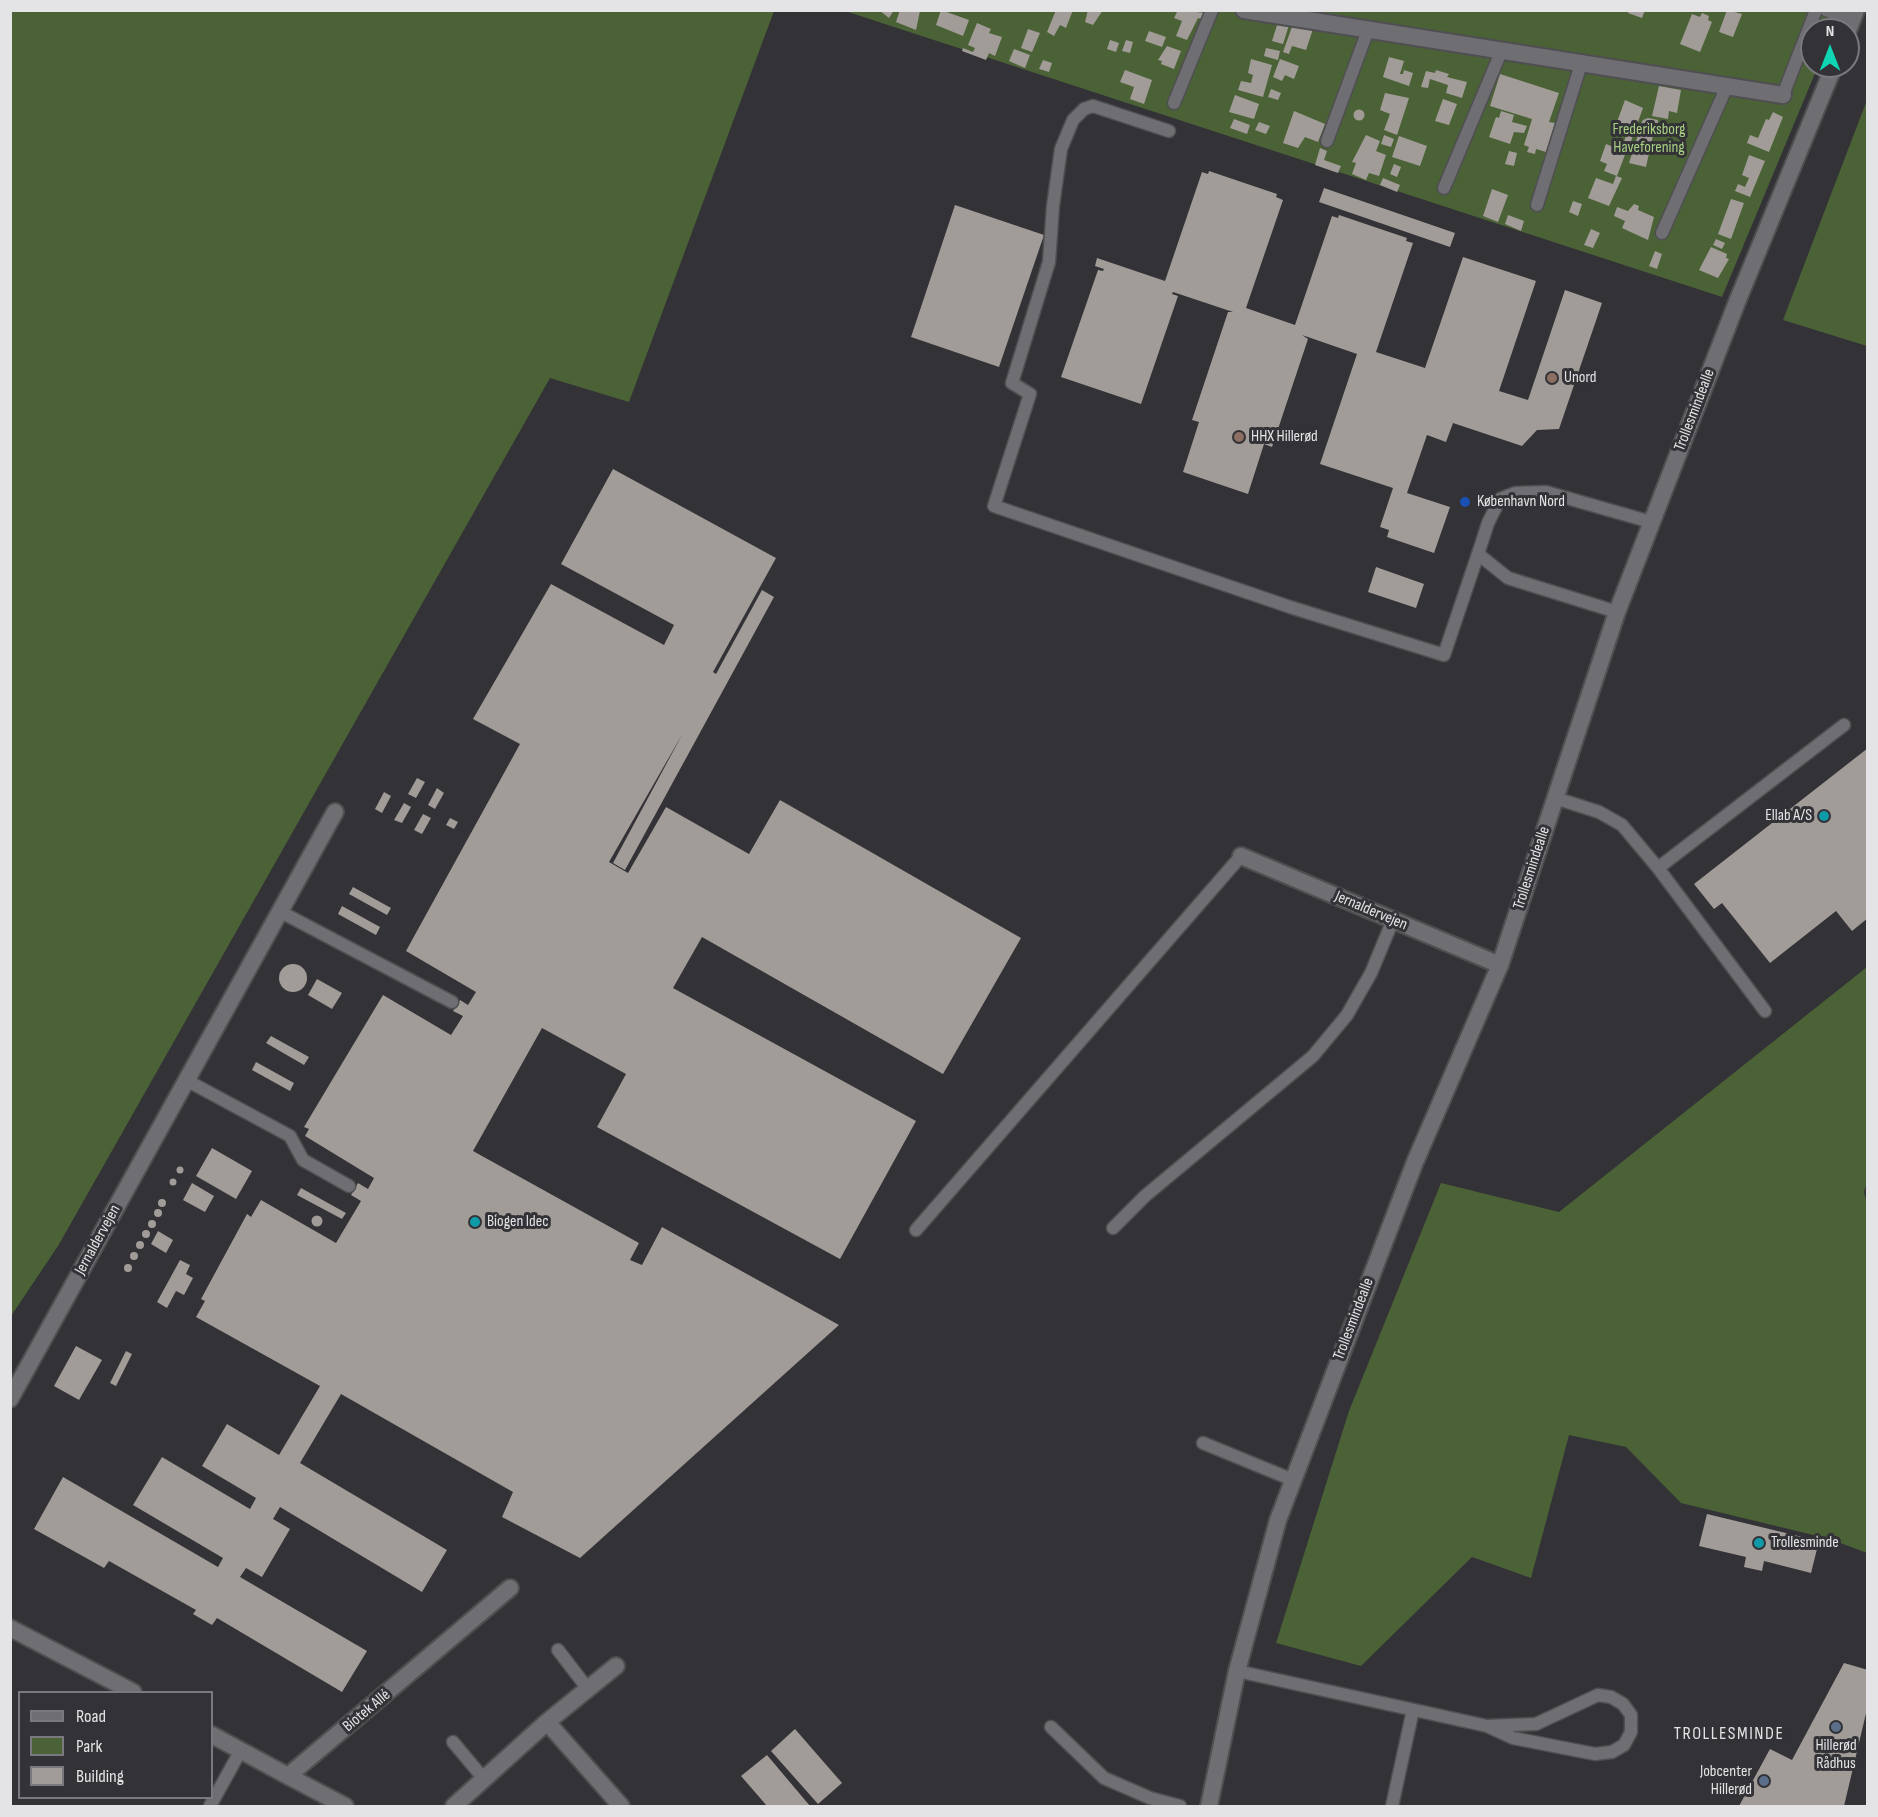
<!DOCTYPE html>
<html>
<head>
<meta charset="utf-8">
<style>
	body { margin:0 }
	#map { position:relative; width:1878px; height:1817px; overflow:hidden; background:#333237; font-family:"Sofia Sans Condensed",sans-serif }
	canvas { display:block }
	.frame { position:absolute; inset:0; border:12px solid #e4e4e7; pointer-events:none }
	.legend { position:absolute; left:18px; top:1691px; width:195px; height:108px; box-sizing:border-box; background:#333237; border:2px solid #7a797d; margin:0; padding:8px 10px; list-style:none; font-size:18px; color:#e4e4e7 }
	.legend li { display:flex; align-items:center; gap:12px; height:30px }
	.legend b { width:30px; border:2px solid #7a797d }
	.north { position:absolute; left:1800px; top:18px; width:60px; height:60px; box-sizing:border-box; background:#333237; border:2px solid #7a797d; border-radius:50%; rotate:0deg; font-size:16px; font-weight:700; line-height:24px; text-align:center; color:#e4e4e7 }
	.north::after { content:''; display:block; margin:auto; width:21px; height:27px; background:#10d5b4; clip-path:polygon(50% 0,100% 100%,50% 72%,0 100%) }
</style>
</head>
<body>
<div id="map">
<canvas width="1878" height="1817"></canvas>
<div class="frame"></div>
<ul class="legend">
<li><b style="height:8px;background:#6e6e73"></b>Road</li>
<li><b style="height:16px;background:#4b6236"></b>Park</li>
<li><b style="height:16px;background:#a19c98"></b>Building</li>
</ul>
<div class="north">N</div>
</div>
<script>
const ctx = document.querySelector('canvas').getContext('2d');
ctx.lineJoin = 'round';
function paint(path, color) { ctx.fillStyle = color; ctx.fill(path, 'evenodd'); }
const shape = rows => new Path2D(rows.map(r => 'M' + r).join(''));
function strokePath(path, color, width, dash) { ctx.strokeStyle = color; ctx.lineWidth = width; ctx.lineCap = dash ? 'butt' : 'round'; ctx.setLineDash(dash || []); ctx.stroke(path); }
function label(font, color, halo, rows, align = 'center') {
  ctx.font = font + ' "Sofia Sans Condensed",sans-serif'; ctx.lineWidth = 6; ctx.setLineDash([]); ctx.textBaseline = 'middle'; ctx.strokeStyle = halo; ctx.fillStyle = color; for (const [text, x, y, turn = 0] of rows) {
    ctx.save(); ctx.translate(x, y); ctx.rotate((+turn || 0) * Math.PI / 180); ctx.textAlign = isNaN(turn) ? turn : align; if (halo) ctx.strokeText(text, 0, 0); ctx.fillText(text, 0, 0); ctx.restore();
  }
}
paint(shape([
	[11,10,774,11,629,402,550,378,58,1246,11,1316],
	[845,11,1841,11,1833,30,1812,30,1812,66,1818,66,1722,297],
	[1867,100,1867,346,1783,320],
	[1867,967,1868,1179,1864,1192,1868,1208,1867,1553,1830,1539,1681,1503,1626,1447,1569,1435,1531,1578,1472,1557,1361,1666,1276,1643,1349,1411,1441,1183,1559,1212]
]), '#4b6236');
paint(shape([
	[879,10,894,10,889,18],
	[900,10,920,11,916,30,896,22],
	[941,10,969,20,963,36,936,25],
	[1056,10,1073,10,1066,28,1060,25,1054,36,1047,32],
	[1088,10,1103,10,1093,25,1085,22],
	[1178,10,1205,13,1202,19,1198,18,1187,40,1176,36,1182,21,1174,18],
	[1629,10,1645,10,1642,18,1628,13],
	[1727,10,1742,14,1733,37,1719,32],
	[1702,13,1709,16,1708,20,1712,22,1700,52,1680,44,1692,14,1700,17],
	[1278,22,1289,25,1283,44,1272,41],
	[977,23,991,29,989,33,1002,37,995,56,989,53,986,60,962,51,963,48,973,52,975,48,968,45],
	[1293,24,1313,29,1306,50,1292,46,1289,54,1283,52],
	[1028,29,1040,33,1032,52,1021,48],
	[1149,31,1166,37,1162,47,1145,41],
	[1110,40,1119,43,1116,52,1107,49],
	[1126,40,1133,42,1130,53,1122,51],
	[1167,46,1181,51,1174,69,1161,64,1162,61,1158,60],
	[1266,48,1280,51,1278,60,1264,56],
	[1014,49,1030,55,1025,68,1009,61],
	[1389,57,1404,61,1400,74,1403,74,1404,70,1413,73,1409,86,1383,77],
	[1251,59,1272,65,1263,97,1238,90,1241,81,1251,83,1253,75,1248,73],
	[1280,59,1299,66,1294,79,1285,75,1282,81,1273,77],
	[1043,60,1052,63,1049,72,1039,69],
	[1125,70,1152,80,1144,104,1130,99,1134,87,1120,82],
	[1436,70,1449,74,1447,77,1467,82,1462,98,1446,93,1448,85,1430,79,1428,88,1421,87,1426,71,1435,73],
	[1500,74,1559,93,1549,122,1555,123,1546,152,1536,149,1535,154,1527,152,1529,147,1524,145,1532,119,1490,106],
	[1659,86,1681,90,1677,113,1669,111,1668,119,1652,116],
	[1271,89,1281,93,1278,100,1268,97],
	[1385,93,1409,98,1397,135,1384,130,1390,114,1380,110],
	[1235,95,1259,104,1254,119,1229,112],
	[1443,99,1457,104,1449,125,1435,121],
	[1625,100,1643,108,1630,144,1624,142,1626,135,1614,130],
	'1353.5 115a5.5 5.5 0 1 1 11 0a5.5 5.5 0 1 1-11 0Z',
	[1294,111,1325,124,1318,142,1305,137,1298,148,1283,143],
	[1501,111,1514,115,1512,122,1527,126,1524,133,1514,132,1510,144,1489,137,1496,117,1499,118],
	[1773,112,1783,117,1769,152,1747,143,1750,135,1758,138,1766,119,1769,120],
	[1648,118,1658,120,1657,128,1639,128,1643,120],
	[1234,119,1250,125,1247,134,1230,128],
	[1259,122,1270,126,1266,134,1255,130],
	[1639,132,1653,135,1646,167,1629,163],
	[1366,135,1380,141,1376,151,1386,155,1379,176,1369,173,1366,180,1352,174,1356,163,1352,162],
	[1384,135,1394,139,1391,147,1381,144],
	[1399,136,1427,146,1420,166,1392,157],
	[1606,144,1626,152,1617,176,1604,171,1607,164,1600,161],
	[1320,148,1327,151,1324,160,1341,166,1338,173,1315,165],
	[1509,151,1517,153,1514,166,1505,164],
	[1749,155,1765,161,1750,197,1735,191,1738,184,1745,187,1749,178,1742,175],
	[1394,164,1401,167,1397,177,1390,174],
	[1209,171,1277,194,1276,197,1283,200,1246,308,1295,325,1332,216,1338,218,1339,215,1407,238,1406,241,1413,243,1376,352,1425,368,1463,257,1536,281,1499,391,1528,400,1565,290,1602,303,1559,429,1537,430,1522,446,1453,423,1446,442,1427,435,1407,493,1450,507,1434,553,1387,537,1389,530,1380,527,1393,488,1320,464,1357,354,1302,335,1308,339,1272,447,1264,444,1248,494,1183,472,1199,422,1192,420,1228,312,1233,312,1173,292,1172,294,1178,296,1141,404,1061,377,1098,270,1103,271,1104,269,1095,266,1097,258,1165,281,1202,172,1208,174],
	[1616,176,1622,178,1609,206,1588,198,1596,178,1613,184],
	[1383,178,1400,185,1397,192,1380,185],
	[1324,188,1455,233,1450,247,1319,202],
	[1492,189,1508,195,1498,222,1483,216],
	[1731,199,1744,203,1731,239,1718,234],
	[1573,201,1582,204,1578,216,1569,212],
	[1634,204,1639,206,1638,210,1654,217,1648,240,1622,228,1625,221,1614,216,1617,207,1628,211],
	[955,205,1044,235,999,367,911,337],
	[1508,215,1524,221,1521,231,1505,224],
	[1591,229,1600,233,1593,248,1584,245],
	[1716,239,1725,243,1722,249,1713,245],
	[1711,247,1727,254,1726,258,1729,259,1718,278,1699,270],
	[1655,251,1662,254,1657,269,1649,266],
	[613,469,776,558,713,672,716,674,762,590,774,597,625,870,613,863,683,733,609,862,628,873,666,807,749,854,780,800,1021,938,943,1074,702,937,673,988,916,1121,840,1259,597,1127,626,1074,542,1028,473,1151,639,1243,630,1260,642,1265,662,1227,839,1325,580,1558,502,1517,513,1492,341,1394,300,1463,447,1550,422,1592,280,1507,273,1519,290,1529,262,1577,246,1568,240,1577,367,1651,342,1692,217,1618,212,1625,193,1614,196,1610,109,1561,104,1568,34,1529,63,1477,218,1567,223,1558,133,1505,162,1457,250,1509,256,1498,202,1466,227,1424,279,1455,320,1386,196,1317,205,1301,201,1299,247,1214,251,1217,261,1200,336,1243,361,1201,351,1195,358,1183,368,1189,374,1178,305,1136,309,1129,304,1127,383,995,451,1035,463,1016,453,1011,460,1000,468,1005,476,992,406,951,520,744,473,719,551,584,664,645,674,625,561,564],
	[1376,567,1424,584,1416,608,1368,592],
	[1868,748,1868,918,1852,931,1836,911,1770,963,1722,903,1714,909,1694,884],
	[417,778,425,782,416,798,408,794],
	[437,788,444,793,435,809,428,805],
	[384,792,391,796,382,813,375,809],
	[404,803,411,807,402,823,394,820],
	[423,814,431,818,422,834,414,830],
	[450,818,458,822,454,829,446,825],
	[353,887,391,908,387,915,349,894],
	[342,906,380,927,376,935,338,914],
	'279 978a14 14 0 1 1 28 0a14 14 0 1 1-28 0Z',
	[317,979,342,993,332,1009,308,995],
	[271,1036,309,1057,304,1065,266,1043],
	[256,1062,294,1083,290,1091,252,1070],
	[212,1148,252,1171,236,1199,196,1176],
	'176.5 1170a3.5 3.5 0 1 1 7 0a3.5 3.5 0 1 1-7 0Z',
	'169.5 1182a3.5 3.5 0 1 1 7 0a3.5 3.5 0 1 1-7 0Z',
	[192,1183,214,1196,205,1212,183,1200],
	[301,1188,346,1213,342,1219,297,1195],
	'158 1203a4 4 0 1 1 8 0a4 4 0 1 1-8 0Z',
	'154 1213a4 4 0 1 1 8 0a4 4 0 1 1-8 0Z',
	'311.5 1221a5.5 5.5 0 1 1 11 0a5.5 5.5 0 1 1-11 0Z',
	'148 1224a4 4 0 1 1 8 0a4 4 0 1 1-8 0Z',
	'142 1234a4 4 0 1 1 8 0a4 4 0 1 1-8 0Z',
	[158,1231,173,1240,166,1253,151,1244],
	'136 1245a4 4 0 1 1 8 0a4 4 0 1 1-8 0Z',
	'130 1256a4 4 0 1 1 8 0a4 4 0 1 1-8 0Z',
	[180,1260,190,1265,186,1274,193,1278,184,1295,176,1291,167,1308,157,1302],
	'124 1268a4 4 0 1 1 8 0a4 4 0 1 1-8 0Z',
	[76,1346,102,1360,79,1400,54,1386],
	[126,1351,132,1354,116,1386,110,1383],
	[1707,1514,1819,1541,1811,1573,1764,1561,1762,1571,1744,1567,1746,1557,1699,1546],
	[1844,1663,1868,1670,1868,1705,1844,1806,1739,1806,1770,1749,1792,1760],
	[795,1729,842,1783,818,1804,771,1751],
	[767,1755,810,1806,767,1806,741,1776]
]), '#a19c98');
const service = shape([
	[1826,10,1853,20],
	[1783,95,1816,10],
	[1174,103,1212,10],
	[1169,131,1093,106,1084,109,1073,120,1061,149,1053,206,1049,262,1012,383,1030,394,994,506,1290,607,1444,655,1478,554],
	[1327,141,1368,30],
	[1444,188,1501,52],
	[1537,205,1581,64],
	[1662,233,1727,86],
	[1617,612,1508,578,1478,554,1488,523,1500,499,1515,493,1546,492,1651,522],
	[1555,798,1599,812,1622,825,1658,868,1765,1011],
	[1658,868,1844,725],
	[279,911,452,1002],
	[186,1080,290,1136,303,1160,349,1186],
	[1113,1228,1145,1196,1313,1056,1347,1015,1371,973,1393,920],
	[916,1230,1241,856],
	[1203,1443,1293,1480],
	[558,1650,588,1689],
	[1237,1671,1487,1726,1513,1738,1595,1754,1612,1752,1624,1745,1631,1732,1631,1715,1623,1704,1611,1697,1598,1695,1536,1724,1487,1726],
	[1051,1727,1104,1778,1150,1798,1180,1806],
	[453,1742,484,1779],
	[210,1806,241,1750],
	[1392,1806,1413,1710]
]);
const minor = shape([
	[1244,10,1783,95],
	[1241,856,1500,965],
	[10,1399,335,812],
	[10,1628,133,1692],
	[547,1722,621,1806],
	[212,1735,288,1776,510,1588],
	[288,1776,345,1806],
	[454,1806,547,1722,616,1666]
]);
const tertiary = shape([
	[1848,31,1856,10],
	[1209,1806,1237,1671,1278,1520,1415,1162,1500,965,1617,612,1737,302,1834,66]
]);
strokePath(service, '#4f4f52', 15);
strokePath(minor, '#4f4f52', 20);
strokePath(tertiary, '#4f4f52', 20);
strokePath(service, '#6e6e73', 12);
strokePath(minor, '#6e6e73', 16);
strokePath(tertiary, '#6e6e73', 16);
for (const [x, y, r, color] of [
	[1552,378,6,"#8d6e63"],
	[1239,437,6,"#8d6e63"],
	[1465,502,6,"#1a4fb4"],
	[1824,816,6,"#0f9aa8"],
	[475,1222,6,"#0f9aa8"],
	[1759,1543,6,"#0f9aa8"],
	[1836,1727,6,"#5c6f8a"],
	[1764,1781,6,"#5c6f8a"]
]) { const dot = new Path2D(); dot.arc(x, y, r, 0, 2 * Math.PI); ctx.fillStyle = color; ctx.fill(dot); strokePath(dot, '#333237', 2); }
label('16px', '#a7d082', '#333237', [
	["Frederiksborg",1649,130],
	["Haveforening",1649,148]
]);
label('16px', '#e4e4e7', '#333237', [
	["Unord",1564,378],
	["HHX Hillerød",1251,437],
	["København Nord",1477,502],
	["Ellab A/S",1812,816,"right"],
	["Biogen Idec",487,1222],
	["Trollesminde",1771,1543],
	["Hillerød",1836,1746,"center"],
	["Rådhus",1836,1764,"center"],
	["Jobcenter",1752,1772,"right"],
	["Hillerød",1752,1790,"right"]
], 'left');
label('16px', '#e4e4e7', '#333237', [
	["Trollesmindealle",1695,410,-69],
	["Trollesmindealle",1532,868,-72],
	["Jernaldervejen",1371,911,23],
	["Jernaldervejen",98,1240,-61],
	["Trollesmindealle",1354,1319,-69],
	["Biotek Allé",367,1711,-40]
]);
ctx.letterSpacing = '1.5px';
label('18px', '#e4e4e7', '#333237', [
	["TROLLESMINDE",1729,1734]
]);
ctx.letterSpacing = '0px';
</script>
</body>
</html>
